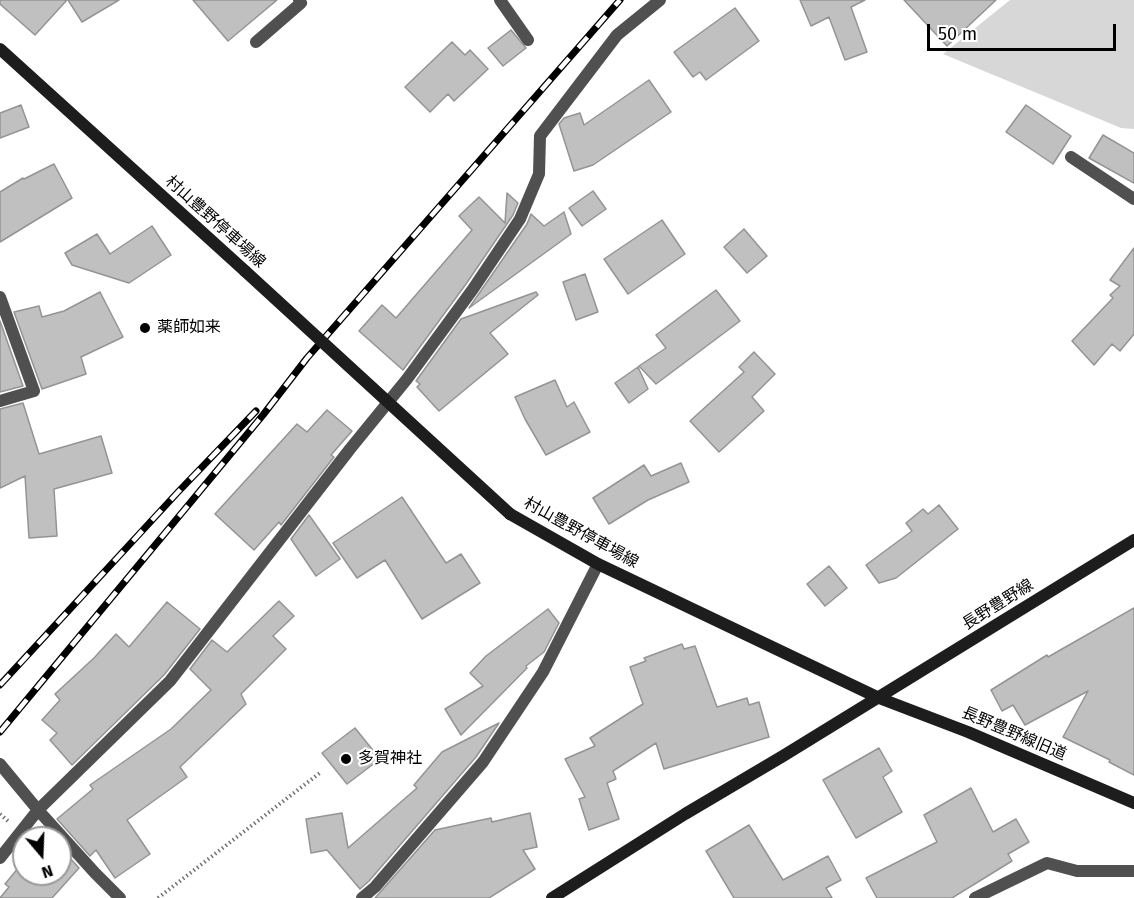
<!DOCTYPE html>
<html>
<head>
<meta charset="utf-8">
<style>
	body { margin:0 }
	#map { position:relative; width:1134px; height:898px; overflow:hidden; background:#fff; font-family:"Fira Sans",sans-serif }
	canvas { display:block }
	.north { position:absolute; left:12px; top:826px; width:60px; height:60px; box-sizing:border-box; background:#fff; border:2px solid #999; border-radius:50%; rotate:161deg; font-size:16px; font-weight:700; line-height:24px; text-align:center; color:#000 }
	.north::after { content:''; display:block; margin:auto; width:21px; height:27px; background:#000; clip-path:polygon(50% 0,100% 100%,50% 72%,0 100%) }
	.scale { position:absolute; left:927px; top:24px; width:189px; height:27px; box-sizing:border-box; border:3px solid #000; border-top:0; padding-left:8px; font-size:18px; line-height:21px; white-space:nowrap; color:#000; -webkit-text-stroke:4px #fff; paint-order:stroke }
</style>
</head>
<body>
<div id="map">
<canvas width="1134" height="898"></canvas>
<div class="north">N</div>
<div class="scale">50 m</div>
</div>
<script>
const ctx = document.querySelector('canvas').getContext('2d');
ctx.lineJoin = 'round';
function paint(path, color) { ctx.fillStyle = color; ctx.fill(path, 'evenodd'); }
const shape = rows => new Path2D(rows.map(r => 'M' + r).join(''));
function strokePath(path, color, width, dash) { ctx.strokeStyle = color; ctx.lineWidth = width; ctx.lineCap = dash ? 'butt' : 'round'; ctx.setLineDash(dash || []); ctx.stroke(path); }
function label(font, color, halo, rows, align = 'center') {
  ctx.font = font + ' "Fira Sans","Noto Sans JP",sans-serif'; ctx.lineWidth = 4.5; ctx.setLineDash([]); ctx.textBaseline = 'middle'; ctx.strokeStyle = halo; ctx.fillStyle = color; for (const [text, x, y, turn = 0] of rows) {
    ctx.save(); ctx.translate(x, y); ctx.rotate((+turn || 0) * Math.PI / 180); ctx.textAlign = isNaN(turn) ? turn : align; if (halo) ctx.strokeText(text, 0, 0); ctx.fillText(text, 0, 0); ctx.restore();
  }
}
paint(shape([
	[1010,0,1134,0,1134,129,1121,128,943,54]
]), '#d7d7d7');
const building = shape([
	[0,0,67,0,35,35,0,4,0,0],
	[68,0,119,0,82,22,68,0],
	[193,0,277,0,228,41,193,0],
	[800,0,865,0,851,7,867,52,845,60,829,17,811,26,800,0],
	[904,0,996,0,947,46,904,0],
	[735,8,759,41,706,80,700,72,693,77,674,52,735,8],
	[511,30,526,48,503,66,488,48,511,30],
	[452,42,465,55,470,50,488,69,454,101,448,94,430,112,405,87,452,42],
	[649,80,671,112,593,165,574,171,559,124,564,118,580,113,584,125,649,80],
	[21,105,29,127,0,138,0,113,21,105],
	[1026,105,1071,136,1053,164,1006,132,1026,105],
	[1103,135,1134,153,1134,183,1089,158,1103,135],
	[54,164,72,198,0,242,0,192,23,178,24,179,54,164],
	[593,191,606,209,582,226,569,208,593,191],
	[507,193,518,203,513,215,466,284,403,370,359,331,382,305,396,318,472,230,459,216,479,197,505,223,507,193],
	[564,212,571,234,469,308,527,224,531,214,544,226,564,212],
	[662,220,685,254,628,294,604,259,662,220],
	[152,226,171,255,129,283,72,265,65,253,97,234,110,254,152,226],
	[744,229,767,256,747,273,724,247,744,229],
	[1134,248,1134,334,1120,351,1112,344,1094,365,1072,341,1113,298,1110,295,1120,286,1110,280,1134,248],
	[585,274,598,312,576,320,563,282,585,274],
	[716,290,740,321,656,384,639,366,666,348,656,335,716,290],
	[100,292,123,337,81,357,86,374,42,389,14,312,39,306,42,317,64,311,100,292],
	[536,292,538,295,490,333,508,354,439,411,417,387,420,384,416,381,461,319,536,292],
	[0,321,23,386,0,392,0,321],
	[754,352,775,374,752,397,764,411,719,452,690,421,744,372,739,367,754,352],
	[638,367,648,389,629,403,615,383,638,367],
	[555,380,567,407,574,402,590,432,546,455,525,419,515,397,555,380],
	[23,403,39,454,101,436,112,473,54,489,57,536,29,538,25,476,0,488,0,409,23,403],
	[327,410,352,431,331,455,334,457,281,525,279,522,254,550,215,514,297,424,307,432,327,410],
	[681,463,689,482,648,500,609,524,593,498,644,465,651,476,681,463],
	[402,497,446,563,461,554,480,583,422,619,385,560,357,578,333,543,402,497],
	[939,505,958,529,896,578,879,583,866,565,912,531,906,523,923,509,928,514,939,505],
	[309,515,340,559,316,576,291,539,309,515],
	[829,566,847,588,825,606,807,584,829,566],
	[279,601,294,616,273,636,286,649,241,694,246,704,180,767,187,777,127,820,150,854,115,878,96,850,90,856,57,819,93,789,90,785,171,729,211,690,190,669,212,640,227,652,279,601],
	[167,602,200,629,164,675,72,765,50,740,57,733,42,720,60,700,55,694,94,658,116,634,129,647,167,602],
	[1134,608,1134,775,1109,762,1110,760,1063,737,1088,691,1025,725,1013,705,1002,711,991,690,1047,655,1048,657,1134,608],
	[548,609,559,623,544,652,526,666,527,668,461,735,445,709,483,686,470,673,486,656,548,609],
	[682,644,684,649,695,646,717,707,747,698,749,705,759,702,769,737,664,769,656,743,613,771,616,779,607,783,619,819,589,830,579,799,585,797,565,759,595,746,590,738,643,704,630,667,646,661,644,658,682,644],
	[499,723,476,757,369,881,360,889,327,850,311,853,306,819,342,813,348,848,417,788,414,785,442,752,499,723],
	[355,728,380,759,347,784,322,753,355,728],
	[879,748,892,771,883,777,902,812,856,838,823,780,879,748],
	[971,788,993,832,1016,819,1029,842,1008,854,1012,861,952,898,877,898,866,878,937,842,924,815,971,788],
	[530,813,537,847,523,850,535,869,489,898,375,898,435,830,491,818,492,822,530,813],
	[749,825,783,880,828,856,841,880,826,888,832,898,734,898,706,851,749,825],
	[42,827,52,838,32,838,42,827],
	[60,847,79,868,52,898,0,898,9,887,5,884,24,861,24,874,60,874,60,847]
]);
paint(building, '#c0c0c0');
strokePath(building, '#949494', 1.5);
strokePath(shape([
	[0,814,8,821],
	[158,898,321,772]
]), '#727272', 4, [1.5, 3]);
strokePath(shape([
	[256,42,301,3,299,0],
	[0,297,34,391,0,401],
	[362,898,375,887,483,762,543,672,598,564]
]), '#505050', 12);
strokePath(shape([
	[500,0,528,40],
	[1071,157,1134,199],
	[0,764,38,810,95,873,120,898],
	[0,858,38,810,170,681,350,449,407,379,473,289,520,219,539,174,540,136,617,35,660,0],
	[975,898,1047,863,1077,871,1134,871]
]), '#505050', 12);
strokePath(shape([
	[0,49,245,271],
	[510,514,598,564,879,698,968,732,1134,803],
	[552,898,685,814,783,756,1134,540]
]), '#1d1d1d', 12);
const rail = shape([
	[0,685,178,492,256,411],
	[0,732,263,415,307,358,620,0]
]);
strokePath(rail, '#000', 7);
strokePath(rail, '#fff', 4.5, [14]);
strokePath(shape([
	[245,271,510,514]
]), '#1d1d1d', 12);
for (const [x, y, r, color] of [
	[145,328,6,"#000"],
	[346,759,6,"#000"]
]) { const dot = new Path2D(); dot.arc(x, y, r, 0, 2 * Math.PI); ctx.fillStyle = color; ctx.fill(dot); strokePath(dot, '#fff', 2); }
label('16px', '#000', '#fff', [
	["村山豊野停車場線",215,222,42],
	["村山豊野停車場線",581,533,29],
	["長野豊野線",998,605,-32],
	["長野豊野線旧道",1014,734,23]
]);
label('16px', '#000', '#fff', [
	["薬師如来",157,328],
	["多賀神社",358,759]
], 'left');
</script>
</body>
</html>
